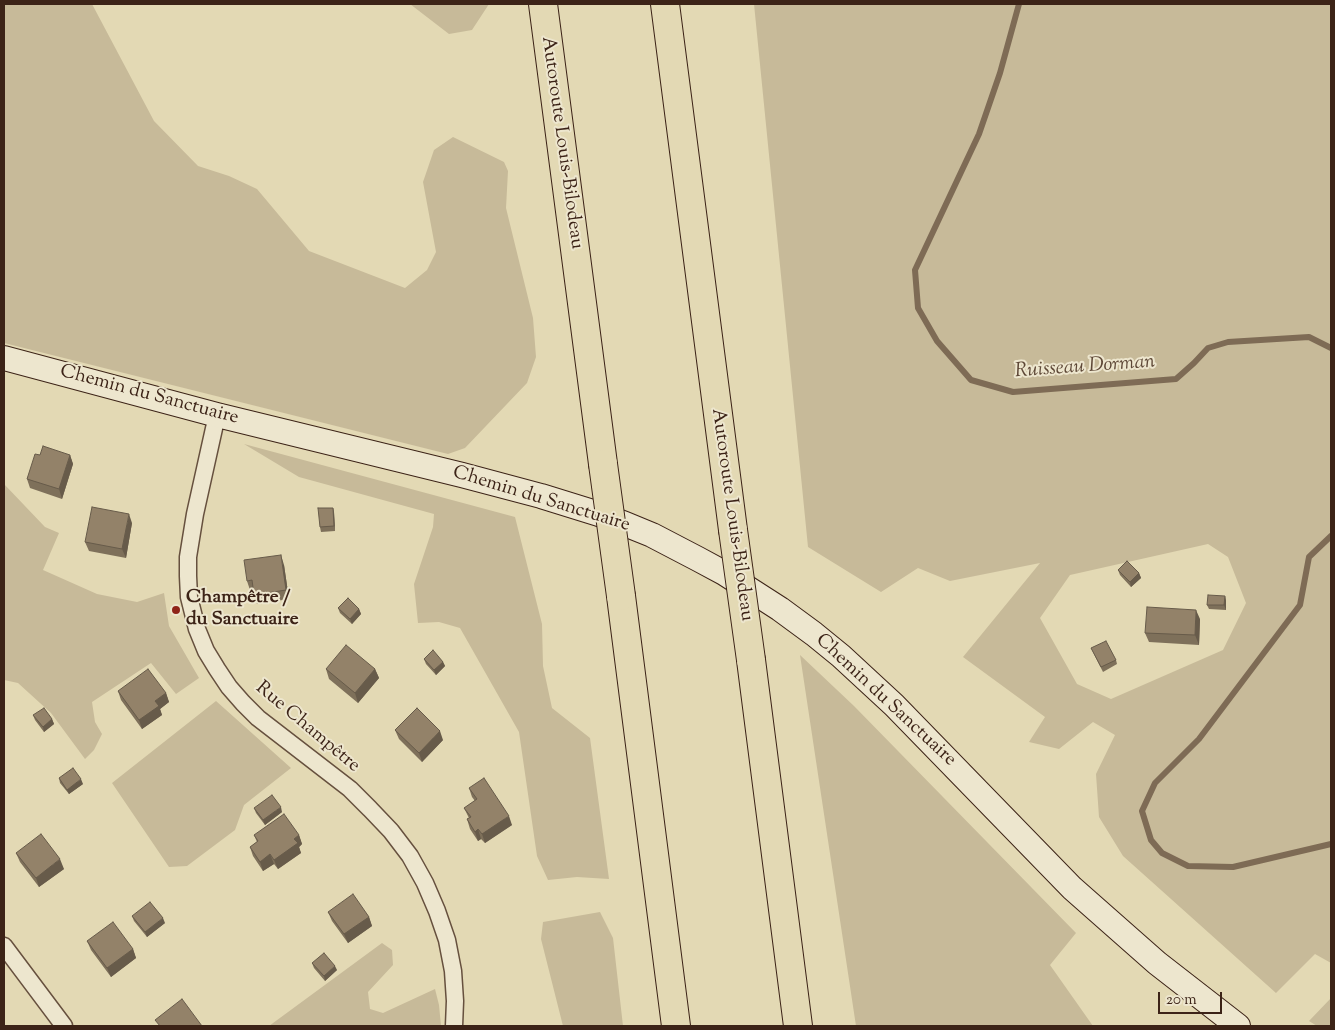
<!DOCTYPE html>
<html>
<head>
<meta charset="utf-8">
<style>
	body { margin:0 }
	#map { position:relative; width:1335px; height:1030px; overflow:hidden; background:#e3d9b4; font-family:"Sorts Mill Goudy",serif }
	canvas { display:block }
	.frame { position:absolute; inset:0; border:5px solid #3c2317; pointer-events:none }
	.scale { position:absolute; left:1158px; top:992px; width:64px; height:22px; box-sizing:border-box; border:2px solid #3c2317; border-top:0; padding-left:6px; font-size:15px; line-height:18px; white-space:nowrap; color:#3c2317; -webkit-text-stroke:4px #ede6ce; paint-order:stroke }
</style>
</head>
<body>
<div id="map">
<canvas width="1335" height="1030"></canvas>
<div class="frame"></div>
<div class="scale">20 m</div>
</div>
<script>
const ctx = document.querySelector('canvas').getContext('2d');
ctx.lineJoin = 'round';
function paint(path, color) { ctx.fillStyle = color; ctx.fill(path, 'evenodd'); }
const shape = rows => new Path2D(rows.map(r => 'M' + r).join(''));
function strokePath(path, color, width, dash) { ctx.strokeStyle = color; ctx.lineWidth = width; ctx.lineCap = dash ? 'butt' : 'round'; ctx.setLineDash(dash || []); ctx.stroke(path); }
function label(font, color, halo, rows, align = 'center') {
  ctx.font = font + ' "Sorts Mill Goudy",serif'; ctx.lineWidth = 4; ctx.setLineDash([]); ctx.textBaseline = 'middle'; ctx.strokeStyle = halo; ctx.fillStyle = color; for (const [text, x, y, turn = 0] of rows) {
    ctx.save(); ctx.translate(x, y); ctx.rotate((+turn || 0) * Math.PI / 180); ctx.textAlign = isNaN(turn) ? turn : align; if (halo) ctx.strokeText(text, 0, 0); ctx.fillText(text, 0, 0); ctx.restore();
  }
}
paint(shape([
	[4,4,92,4,154,121,198,166,229,176,257,189,309,251,405,288,427,270,436,252,423,182,434,150,453,137,504,162,508,171,506,208,533,318,536,357,527,383,465,448,448,454,4,343],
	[410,4,489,4,472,30,449,34],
	[754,4,1331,4,1331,963,1315,954,1276,993,1123,856,1099,817,1096,774,1115,735,1093,722,1059,749,1029,742,1045,717,963,657,1040,563,950,581,918,568,881,592,808,547],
	[1208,544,1228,557,1246,603,1223,650,1111,699,1077,684,1040,618,1070,575],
	[244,444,515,517,542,624,543,666,552,708,590,738,609,879,577,877,548,880,537,856,519,732,460,628,439,622,418,623,414,584,433,527,434,514,299,477],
	[4,484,45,527,59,533,43,570,97,594,137,602,164,593,169,626,199,678,176,694,151,663,92,702,95,722,102,734,94,750,85,759,51,713,18,683,4,680],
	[800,655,854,706,1076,933,1050,965,1093,1026,856,1026],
	[216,701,291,768,244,805,235,830,187,866,169,867,112,783],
	[600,912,613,938,623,1026,563,1026,541,939,543,922],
	[382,943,392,950,393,965,368,992,370,1009,383,1013,435,989,439,1005,441,1026,306,1026,291,1025,289,1026,269,1026],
	[1331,998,1331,1026,1317,1026,1309,1021]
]), '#c7ba99');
strokePath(shape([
	[1019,4,1000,73,979,134,915,270,918,308,937,341,971,380,1013,392,1176,379,1194,363,1208,348,1228,342,1309,337,1331,348],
	[1331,536,1309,557,1300,605,1199,739,1155,783,1142,811,1151,840,1162,853,1188,866,1233,867,1331,844]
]), '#7e6b55', 6);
const street = shape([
	[217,415,195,514,188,557,188,576,189,597,197,629,206,651,217,669,229,687,243,703,258,718,350,789,370,809,391,831,410,856,425,883,437,911,447,940,453,971,455,1001,454,1026],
	[4,946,64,1026]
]);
const secondary = shape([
	[4,358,217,415,462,475,541,496,599,514,625,524,652,535,698,559,724,573,780,609,814,634,841,656,894,705,1072,888,1157,963,1238,1026]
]);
const highway = shape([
	[543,4,603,464],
	[665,4,733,530],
	[621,596,676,1026],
	[751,660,798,1026]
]);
strokePath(street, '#66503e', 19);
strokePath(secondary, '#3c2317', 26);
strokePath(highway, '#3c2317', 30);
strokePath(street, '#ede6ce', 16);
strokePath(secondary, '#ede6ce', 24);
strokePath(highway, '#e3d9b4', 28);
const highwayBridge = shape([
	[603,464,621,596],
	[733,530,751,660]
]);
strokePath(highwayBridge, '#3c2317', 30, []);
strokePath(highwayBridge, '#e3d9b4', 28);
paint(shape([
	[40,455,70,455,73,464,62,499,30,488,27,479],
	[333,508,334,512,335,531,321,532,320,527],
	[132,523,126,558,89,551,85,542],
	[284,565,289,599,257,604,254,595,253,590,250,590,247,581],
	[1118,570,1139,573,1141,578,1131,587,1120,575],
	[1225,596,1226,601,1226,610,1209,609,1207,605],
	[338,608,359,609,361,614,352,624,340,613],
	[1200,619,1199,645,1149,642,1145,633],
	[1091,648,1116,660,1117,664,1103,672],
	[424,659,443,662,445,666,436,675,426,664],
	[326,669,375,669,379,678,358,703,329,679],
	[118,691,166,693,169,702,160,709,162,715,142,729,121,700],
	[33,715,52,719,54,724,44,732,35,720],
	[395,730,443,740,422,762,399,739],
	[59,778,83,784,69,794,60,783],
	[469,788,512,825,485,843,481,839,478,841,470,829,467,819,469,818,464,808,475,801,472,797],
	[254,808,282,812,265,825,256,813],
	[254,835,299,835,302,844,299,847,301,853,278,869,274,864,263,871,253,856,250,847,257,842],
	[16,853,64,869,39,887,20,862],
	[328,912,369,917,372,926,348,943,332,921],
	[132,916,165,923,147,937,134,921],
	[87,941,133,949,136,958,111,977,91,950],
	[312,963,337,970,325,981,314,968]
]), '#7e705a');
paint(shape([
	[70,455,73,464,62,499,59,489],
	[333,508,334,512,335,531,334,526],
	[129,514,132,523,126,558,122,549],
	[281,555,284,565,289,599,286,590],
	[1139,573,1141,578,1131,587,1130,582],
	[1225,596,1226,601,1226,610,1224,605],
	[359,609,361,614,352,624,350,619],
	[1196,610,1200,619,1199,645,1195,635],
	[443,662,445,666,436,675,434,670],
	[375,669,379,678,358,703,355,693],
	[166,693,169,702,160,709,162,715,142,729,139,720,155,701],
	[52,719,54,724,44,732,43,727],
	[440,731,443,740,422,762,419,753],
	[81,779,83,784,69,794,67,790],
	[281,807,282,812,265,825,263,820],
	[509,816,512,825,485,843,482,834],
	[478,829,481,839,478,841,475,832],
	[299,835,302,844,299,847,301,853,278,869,274,860,294,839],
	[270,854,274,864,263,871,260,862],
	[60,859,64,869,39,887,36,878],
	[369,917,372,926,348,943,344,934],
	[163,918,165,923,147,937,145,932],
	[133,949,136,958,111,977,107,968],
	[335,966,337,970,325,981,324,976]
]), '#675b4a');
const building = shape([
	[43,446,70,455,59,489,27,479,35,454,40,455,43,446],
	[92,507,129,514,122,549,85,542,92,507],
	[318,508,333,508,334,526,320,527,318,508],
	[281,555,286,590,254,595,252,580,247,581,244,560,281,555],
	[1127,561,1139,573,1130,582,1118,570,1127,561],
	[1208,595,1225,596,1224,605,1207,605,1208,595],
	[348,598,359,609,350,619,338,608,348,598],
	[1147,607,1196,610,1195,635,1145,633,1147,607],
	[1106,641,1116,660,1101,667,1091,648,1106,641],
	[346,645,375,669,355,693,326,669,346,645],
	[433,650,443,662,434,670,424,659,433,650],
	[148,669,166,693,155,701,159,706,139,720,118,691,148,669],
	[44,708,52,719,43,727,33,715,44,708],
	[417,708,440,731,419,753,395,730,417,708],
	[73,768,81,779,67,790,59,778,73,768],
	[484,778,509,816,482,834,478,829,475,832,467,819,471,817,464,808,477,799,469,788,484,778],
	[272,795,281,807,263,820,254,808,272,795],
	[284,814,299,835,294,839,298,843,274,860,270,854,260,862,250,847,258,841,254,835,284,814],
	[41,834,60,859,36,878,16,853,41,834],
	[353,894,369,917,344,934,328,912,353,894],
	[150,902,163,918,145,932,132,916,150,902],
	[113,922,133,949,107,968,87,941,113,922],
	[324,953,335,966,324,976,312,963,324,953],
	[182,999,202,1026,160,1026,155,1020,182,999]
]);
paint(building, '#938269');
strokePath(building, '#675b4a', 1);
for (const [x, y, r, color] of [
	[176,610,5,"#8f2418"]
]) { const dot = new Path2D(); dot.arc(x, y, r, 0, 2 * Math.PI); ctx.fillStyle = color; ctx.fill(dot); strokePath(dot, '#ede6ce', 2); }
label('19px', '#3c2317', '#ede6ce', [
	["Autoroute Louis-Bilodeau",561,143,82],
	["Chemin du Sanctuaire",149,396,15],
	["Chemin du Sanctuaire",541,500,17],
	["Autoroute Louis-Bilodeau",731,515,82],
	["Chemin du Sanctuaire",885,701,43],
	["Rue Champêtre",307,728,40]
]);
label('bold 19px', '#3c2317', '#ede6ce', [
	["Champêtre /",186,599],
	["du Sanctuaire",186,621]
], 'left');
label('italic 20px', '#5d4736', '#ede6ce', [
	["Ruisseau Dorman",1085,368,-4]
]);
</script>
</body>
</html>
